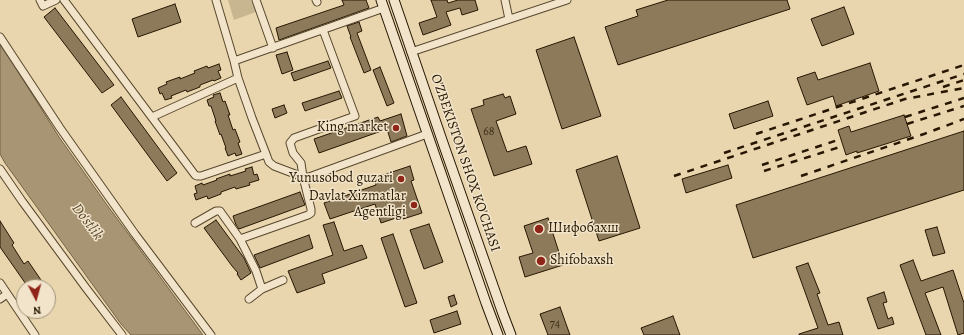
<!DOCTYPE html>
<html>
<head>
<meta charset="utf-8">
<style>
	body { margin:0 }
	#map { position:relative; width:964px; height:335px; overflow:hidden; background:#e9d6ae; font-family:Alegreya,serif }
	canvas { display:block }
	.north { position:absolute; left:16px; top:279px; width:40px; height:40px; box-sizing:border-box; background:#f1e4ca; border:1px solid #a0927a; border-radius:50%; rotate:174deg; font-size:11px; font-weight:700; line-height:16px; text-align:center; color:#271702 }
	.north::after { content:''; display:block; margin:auto; width:14px; height:18px; background:#8f2418; clip-path:polygon(50% 0,100% 100%,50% 72%,0 100%) }
</style>
</head>
<body>
<div id="map">
<canvas width="964" height="335"></canvas>
<div class="north">N</div>
</div>
<script>
const ctx = document.querySelector('canvas').getContext('2d');
ctx.lineJoin = 'round';
function paint(path, color) { ctx.fillStyle = color; ctx.fill(path, 'evenodd'); }
const shape = rows => new Path2D(rows.map(r => 'M' + r).join(''));
function strokePath(path, color, width, dash) { ctx.strokeStyle = color; ctx.lineWidth = width; ctx.lineCap = dash ? 'butt' : 'round'; ctx.setLineDash(dash || []); ctx.stroke(path); }
function label(font, color, halo, rows, align = 'center') {
  ctx.font = font + ' Alegreya,serif'; ctx.lineWidth = 3; ctx.setLineDash([]); ctx.textBaseline = 'middle'; ctx.strokeStyle = halo; ctx.fillStyle = color; for (const [text, x, y, turn = 0] of rows) {
    ctx.save(); ctx.translate(x, y); ctx.rotate((+turn || 0) * Math.PI / 180); ctx.textAlign = isNaN(turn) ? turn : align; if (halo) ctx.strokeText(text, 0, 0); ctx.fillText(text, 0, 0); ctx.restore();
  }
}
paint(shape([
	[228,0,251,0,256,12,234,20]
]), '#c8b691');
const water = shape([
	[0,43,59,137,107,205,203,335,131,335,121,324,5,163,0,154,0,43]
]);
paint(water, '#a79574');
strokePath(water, '#746346', 1);
const building = shape([
	[342,0,366,0,369,8,279,40,276,28,344,5,342,0],
	[431,0,447,0,448,3,458,0,475,0,478,10,462,15,460,8,446,12,451,25,423,35,419,23,437,17,431,0],
	[668,0,787,0,790,9,618,65,605,27,638,16,636,10,668,0],
	[175,4,181,22,138,37,132,19,175,4],
	[844,7,854,34,822,46,811,19,844,7],
	[55,8,114,85,102,93,44,17,55,8],
	[359,22,362,31,357,33,371,70,364,73,350,37,351,37,347,26,359,22],
	[574,37,601,116,562,129,536,50,574,37],
	[287,52,293,70,282,74,276,55,287,52],
	[328,61,331,68,294,81,291,73,328,61],
	[870,63,879,91,836,106,833,96,807,105,797,78,815,72,818,80,870,63],
	[219,64,221,70,218,71,221,78,214,81,213,80,200,85,200,87,187,92,186,90,171,96,172,98,165,100,162,93,160,94,158,88,167,84,166,82,180,77,180,79,195,73,194,71,207,66,208,68,219,64],
	[380,67,394,103,387,106,373,70,380,67],
	[339,91,342,98,305,111,302,103,339,91],
	[220,93,223,102,225,101,230,115,228,115,233,130,235,129,240,142,238,143,242,154,236,156,235,153,228,156,225,148,226,148,221,134,220,135,215,121,216,121,211,106,209,106,207,100,214,97,213,95,220,93],
	[503,94,505,98,510,96,516,114,496,121,507,152,526,146,532,164,494,176,471,109,484,105,483,100,503,94],
	[121,97,177,173,167,181,111,105,121,97],
	[768,101,773,116,734,129,729,114,768,101],
	[284,105,287,113,275,118,272,109,284,105],
	[401,114,407,136,391,142,387,129,319,153,314,139,378,117,380,121,401,114],
	[904,115,911,136,857,153,857,151,846,155,838,130,849,126,851,132,904,115],
	[964,131,964,190,753,258,736,205,964,131],
	[617,156,640,228,599,241,576,170,617,156],
	[728,165,732,178,686,193,682,179,728,165],
	[410,166,414,180,411,181,422,213,403,219,402,216,381,223,375,204,330,219,324,203,376,185,374,178,410,166],
	[252,167,254,175,257,174,259,180,249,183,250,185,236,189,235,187,221,192,221,194,208,199,207,196,196,200,194,194,197,193,195,186,202,183,203,185,217,180,216,179,230,174,230,176,246,171,245,169,252,167],
	[300,192,305,205,239,229,236,225,233,216,300,192],
	[548,218,563,265,525,277,519,257,533,253,524,226,548,218],
	[216,220,244,258,251,273,241,280,237,274,238,273,232,266,204,228,216,220],
	[0,221,14,243,12,245,24,264,28,261,41,280,38,282,41,287,28,287,0,247,0,221],
	[334,222,344,251,362,245,367,258,322,274,325,283,297,293,288,271,333,255,323,225,334,222],
	[429,224,443,262,424,269,410,230,429,224],
	[937,227,945,253,933,256,925,230,937,227],
	[393,234,417,303,405,307,381,238,393,234],
	[309,235,313,248,260,268,254,255,309,235],
	[913,260,921,281,953,270,964,303,964,333,958,335,943,287,925,293,941,335,926,335,900,265,913,260],
	[808,263,820,293,817,294,828,325,839,322,843,335,799,335,799,334,818,328,796,267,808,263],
	[884,292,887,302,883,303,888,319,892,317,894,324,878,329,867,298,884,292],
	[454,295,457,304,451,307,448,297,454,295],
	[560,307,570,335,548,335,540,314,560,307],
	[457,311,461,324,434,333,430,320,457,311],
	[673,316,680,335,644,335,641,328,673,316]
]);
paint(building, '#8c7a5b');
strokePath(building, '#271702', 1);
const street = shape([
	[40,0,43,6,56,0],
	[64,0,195,175,197,176,201,176,266,154],
	[216,0,234,61,238,78,252,118,266,154,269,162,274,166,303,177,309,177,427,134],
	[256,0,273,48],
	[316,0,317,2],
	[505,0,509,19],
	[0,37,60,128,135,234,211,335],
	[411,52,567,0],
	[234,61,384,8],
	[152,117,238,78],
	[0,169,22,201,86,288,122,335],
	[195,223,216,211,220,211,240,239,308,215,311,213,311,209,303,177,301,163,293,153,290,143,294,138,355,116,323,30],
	[240,239,256,271,262,289,249,299],
	[0,283,35,335],
	[262,289,283,280],
	[0,299,7,294]
]);
const secondary = shape([
	[381,0,486,303,498,335],
	[394,0,443,143,503,314,511,335]
]);
strokePath(street, '#58472d', 9);
strokePath(secondary, '#271702', 11);
strokePath(street, '#f1e4ca', 7);
strokePath(secondary, '#f1e4ca', 9);
strokePath(shape([
	[943,87,964,80],
	[905,117,964,98],
	[907,124,964,106],
	[756,134,964,65],
	[724,153,964,74],
	[762,165,841,139],
	[764,171,843,146],
	[674,176,905,99,964,88],
	[801,176,924,134,964,119]
]), '#271702', 2.5, [7, 7]);
for (const [x, y, r, color] of [
	[396,128,4,"#8f2418"],
	[401,179,4,"#8f2418"],
	[414,205,4,"#8f2418"],
	[539,229,5,"#8f2418"],
	[541,261,5,"#8f2418"]
]) { const dot = new Path2D(); dot.arc(x, y, r, 0, 2 * Math.PI); ctx.fillStyle = color; ctx.fill(dot); strokePath(dot, '#f1e4ca', 1.5); }
label('12px', '#403018', null, [
	["68",489,132],
	["74",555,324]
]);
label('14px', '#271702', '#f1e4ca', [
	["King market",388,128],
	["Yunusobod guzari",393,179],
	["Davlat Xizmatlar",406,197],
	["Agentligi",406,213],
	["Шифобахш",548,229,"left"],
	["Shifobaxsh",550,261,"left"]
], 'right');
label('14px', '#271702', '#f1e4ca', [
	["O'ZBEKISTON SHOX KO'CHASI",465,163,71]
]);
label('italic 15px', '#5a4930', '#f1e4ca', [
	["Do'stlik",87,222,53]
]);
</script>
</body>
</html>
